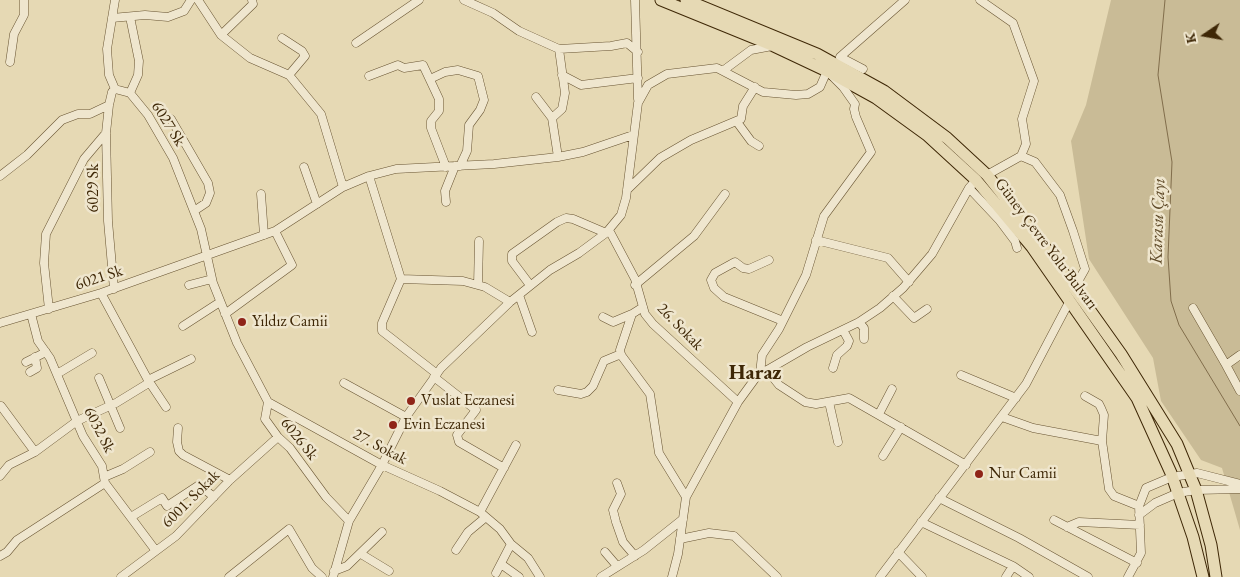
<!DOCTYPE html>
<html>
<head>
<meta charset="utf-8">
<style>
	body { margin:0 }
	#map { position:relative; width:1240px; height:577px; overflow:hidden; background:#e6d9b4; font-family:"EB Garamond",serif }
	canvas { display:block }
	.north { position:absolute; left:1180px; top:10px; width:50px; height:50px; -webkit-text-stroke:4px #efe6ce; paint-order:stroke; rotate:258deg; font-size:14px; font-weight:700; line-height:20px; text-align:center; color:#3e2706 }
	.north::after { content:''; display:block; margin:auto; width:18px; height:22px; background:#3e2706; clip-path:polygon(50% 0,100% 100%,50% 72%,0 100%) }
</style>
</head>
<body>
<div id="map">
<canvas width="1240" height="577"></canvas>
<div class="north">K</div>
</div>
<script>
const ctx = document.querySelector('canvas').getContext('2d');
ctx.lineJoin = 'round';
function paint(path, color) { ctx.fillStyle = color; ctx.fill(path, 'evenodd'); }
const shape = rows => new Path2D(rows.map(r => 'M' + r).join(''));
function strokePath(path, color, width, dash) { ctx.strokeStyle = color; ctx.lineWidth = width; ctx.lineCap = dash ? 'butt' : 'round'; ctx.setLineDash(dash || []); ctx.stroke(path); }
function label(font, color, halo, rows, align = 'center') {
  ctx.font = font + ' "EB Garamond",serif'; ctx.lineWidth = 5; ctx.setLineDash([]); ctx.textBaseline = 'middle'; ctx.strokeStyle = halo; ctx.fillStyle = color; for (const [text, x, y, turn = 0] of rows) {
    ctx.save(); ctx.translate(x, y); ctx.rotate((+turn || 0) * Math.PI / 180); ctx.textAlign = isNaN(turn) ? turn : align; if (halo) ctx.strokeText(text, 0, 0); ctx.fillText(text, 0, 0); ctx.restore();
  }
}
paint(shape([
	[1111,0,1240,0,1240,530,1222,468,1201,460,1161,401,1153,358,1089,259,1071,141,1086,105]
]), '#c9bb96');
strokePath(shape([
	[1165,0,1158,75,1172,162,1168,257,1171,301,1179,325,1240,426]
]), '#816d4b', 1);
const minor = shape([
	[115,0,107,49,109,75,115,89,130,93,148,115,173,158,201,229,213,283,237,343,268,402,265,419,278,437,290,448,326,497,349,521],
	[198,0,221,35,250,58,289,75,321,114,343,187],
	[464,0,493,13,519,31,559,49,611,46,627,43,638,52],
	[635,0,638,99],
	[980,0,1013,23,1034,81,1022,119,1026,144,1021,156],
	[130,17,139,61,138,75,130,93],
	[112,18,145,15,168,17,184,11,191,0],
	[221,35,253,4,252,0],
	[282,38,302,51,305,56,289,75],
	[356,43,419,0],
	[10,62,14,34,24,15,24,0],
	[863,69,840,57,905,0],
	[724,70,751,50,772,46],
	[562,75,581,85,638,78],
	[369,76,398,65,404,68,423,65,439,99,439,111,431,121,431,128,446,167],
	[430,79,445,72,458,70,478,76,484,100,480,110,469,125,467,151,460,166],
	[536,97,552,118,558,157],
	[552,118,562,109,565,93,559,49],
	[171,119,208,183,210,193,206,203,194,211],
	[737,122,751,141,759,146],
	[304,167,317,204],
	[987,175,1021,156,1035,162,1060,195,1073,231,1085,269,1076,285],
	[0,176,27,155,62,120,78,114,90,114,109,105],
	[369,176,401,279,382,323,382,331,437,374],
	[969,188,1000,221,1015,241,1017,248],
	[627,190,660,158,691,140,741,119,743,106,755,87],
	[261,194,264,235],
	[446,202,445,191,455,166],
	[609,230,635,279,645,314,653,324,738,402],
	[816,240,888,258,909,282],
	[769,260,749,269,743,268,735,262,715,273,711,280,714,288,724,297,783,321],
	[401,279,463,281,485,287,510,302],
	[189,285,212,279],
	[478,285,479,241],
	[530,285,512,261,512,254,557,222,566,218,573,219,606,233],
	[635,285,694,236,725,194],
	[114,289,108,221,106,133,109,105,112,92,115,89],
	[519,295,532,332],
	[893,296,914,318,927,309],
	[643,307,632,314,620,350,621,355,650,394,659,453,686,497],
	[1193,308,1226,365,1240,355],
	[49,309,44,263,46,234,84,159,106,133],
	[31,314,38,341,50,358,83,436,102,466,105,483,156,551],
	[225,314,292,265,275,231],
	[603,317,613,322,632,314],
	[859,322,864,328,864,339],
	[0,323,101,293,275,231,343,187,369,176,396,169,494,164,558,157,583,152,633,135],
	[183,326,220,302],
	[26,362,46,352],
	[1226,365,1240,391],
	[833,368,837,355,847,346,849,341,843,330],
	[767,370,779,385,805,402,816,404,849,398,966,465],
	[30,372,37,368,35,357],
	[57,374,92,353],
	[961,375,1016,398],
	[434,377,476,410,457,435,459,442,504,468],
	[99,378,120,428],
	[344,383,406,417],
	[558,390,581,394,587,392,593,386,604,361,621,354],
	[1085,396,1099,404,1101,408,1104,415,1102,441],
	[268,402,382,465,440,491,480,512,500,529,511,544,528,558,540,577],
	[829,402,838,442],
	[1,406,35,452],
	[166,407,148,380,191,359],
	[879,414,892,389],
	[1002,417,1033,428,1102,441,1109,489,1114,496,1139,506],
	[178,428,177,442,179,451,183,455,230,480],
	[883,456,901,427],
	[0,476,9,465,35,452,77,421,116,403,147,384,148,380,101,293],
	[104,477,123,469,150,452],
	[617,483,621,494,613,510,616,522,623,542,635,556],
	[939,498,1019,538,1088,577],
	[480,512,516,445],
	[1139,515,1155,503,1178,493,1196,490,1240,489],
	[131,517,162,498,167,506,199,485,214,497],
	[1054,520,1137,563],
	[921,522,1013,566,1029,577],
	[1067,527,1079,522,1140,525],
	[680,539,709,533,734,536,777,577],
	[456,550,468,532,486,517],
	[605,552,617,566],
	[898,552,922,577],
	[361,554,389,571],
	[0,556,7,552,17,540,105,483],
	[501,564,519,577],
	[334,571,347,566,382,532],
	[496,573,511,544],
	[121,577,176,536,230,480,278,437],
	[229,577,289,529,312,568,322,577],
	[333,577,349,521,382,465,406,417,441,368,510,302,550,270,579,253,606,233,621,215,626,198,638,103,648,85,667,74,717,68,763,92,796,95,808,94,820,87,827,71,843,87,855,104,854,109,856,117,871,152,824,216,806,275,779,329,762,355,760,374],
	[601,577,644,550,683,519],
	[672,577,678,554,686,497,738,402,757,376,807,347,859,322,880,308,903,288,932,254,969,188,976,180],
	[880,577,1026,384,1067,306],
	[1006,577,1013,566],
	[1128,577,1141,553,1139,506,1146,488,1172,477,1197,473,1240,484]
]);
const highway = shape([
	[661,0,774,46,827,71,876,98,927,135,976,180,1032,247,1137,398,1171,473,1193,537,1203,577],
	[686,0,817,54,884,91,947,138,987,175,1047,250,1121,354,1177,444,1196,490,1211,545,1216,577]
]);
strokePath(minor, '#685432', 9);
strokePath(highway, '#3e2706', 13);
strokePath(minor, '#efe6ce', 8);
strokePath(highway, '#e6d9b4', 11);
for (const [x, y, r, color] of [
	[242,322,5,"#8f2418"],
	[411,401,5,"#8f2418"],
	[393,425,5,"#8f2418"],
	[979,474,5,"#8f2418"]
]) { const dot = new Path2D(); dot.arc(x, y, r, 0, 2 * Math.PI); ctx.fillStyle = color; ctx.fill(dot); strokePath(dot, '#efe6ce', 2); }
label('16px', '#3e2706', '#efe6ce', [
	["6027 Sk",168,124,58],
	["6029 Sk",94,188,-90],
	["Güney Çevre Yolu Bulvarı",1046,244,53],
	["6021 Sk",99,278,-18],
	["26. Sokak",680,327,46],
	["6032 Sk",99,430,63],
	["6026 Sk",299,439,51],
	["27. Sokak",380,447,28],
	["6001. Sokak",191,499,-45]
]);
label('16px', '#3e2706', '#efe6ce', [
	["Yıldız Camii",252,322],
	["Vuslat Eczanesi",421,401],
	["Evin Eczanesi",403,425],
	["Nur Camii",989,474]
], 'left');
label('italic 18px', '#5f4a28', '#efe6ce', [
	["Karasu Çayı",1158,221,-88]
]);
label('bold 21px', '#3e2706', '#efe6ce', [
	["Haraz",755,373]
]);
</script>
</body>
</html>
